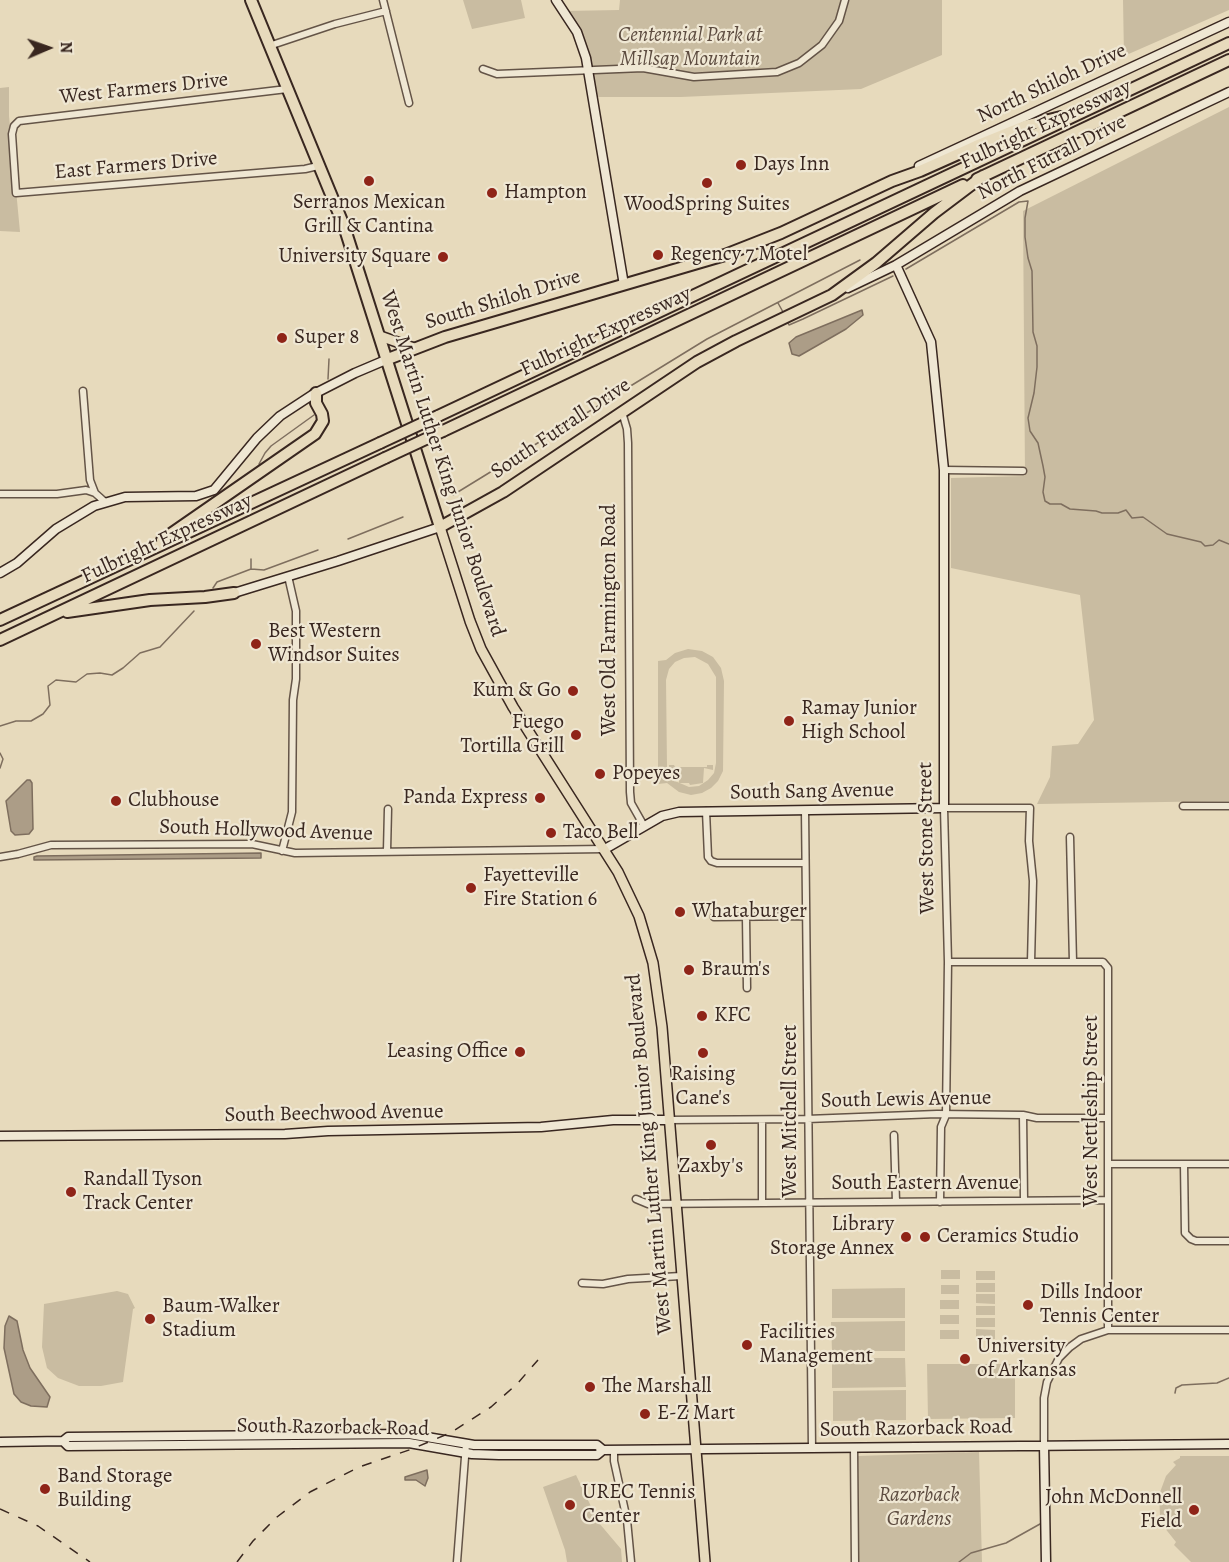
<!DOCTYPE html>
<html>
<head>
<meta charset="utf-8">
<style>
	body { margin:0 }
	#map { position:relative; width:1229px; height:1562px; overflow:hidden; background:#e7dabc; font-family:Alegreya,serif }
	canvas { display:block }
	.north { position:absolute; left:18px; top:18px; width:60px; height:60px; -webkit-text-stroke:4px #efe7d3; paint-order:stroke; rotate:88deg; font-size:16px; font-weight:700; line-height:24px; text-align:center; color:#392720 }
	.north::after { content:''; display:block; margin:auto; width:21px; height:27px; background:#392720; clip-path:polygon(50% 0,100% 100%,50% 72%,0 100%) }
</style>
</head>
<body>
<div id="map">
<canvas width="1229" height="1562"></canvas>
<div class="north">N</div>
</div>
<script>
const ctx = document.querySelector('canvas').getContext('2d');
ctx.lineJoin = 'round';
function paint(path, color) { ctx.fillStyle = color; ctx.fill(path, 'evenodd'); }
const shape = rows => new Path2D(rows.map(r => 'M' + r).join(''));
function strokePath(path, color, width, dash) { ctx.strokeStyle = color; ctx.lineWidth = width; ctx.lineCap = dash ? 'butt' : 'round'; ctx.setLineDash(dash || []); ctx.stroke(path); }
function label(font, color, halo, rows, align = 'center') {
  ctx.font = font + ' Alegreya,serif'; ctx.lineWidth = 4.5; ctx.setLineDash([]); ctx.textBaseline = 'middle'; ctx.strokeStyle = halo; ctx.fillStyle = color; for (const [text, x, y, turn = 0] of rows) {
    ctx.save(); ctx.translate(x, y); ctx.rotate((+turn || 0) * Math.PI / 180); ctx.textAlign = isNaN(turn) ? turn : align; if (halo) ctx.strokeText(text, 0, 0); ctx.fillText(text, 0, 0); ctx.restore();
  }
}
paint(shape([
	[463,0,521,0,525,18,472,29],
	[620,0,942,0,942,55,861,89,681,97,594,97,589,70,564,11,619,10],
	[1123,0,1229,0,1229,10,1124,56],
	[9,87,9,116,20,232,0,231,0,88],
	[1229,107,1229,801,1037,804,1050,777,1052,746,1078,744,1094,720,1080,595,951,568,951,478,1025,476,1023,211],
	[688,649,702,651,713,657,721,668,724,681,723,771,718,781,711,788,702,793,691,795,679,792,667,783,658,784,658,661,666,660,675,653],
	[695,657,708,664,716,677,716,763,714,773,708,780,699,786,689,787,675,781,667,767,666,680,669,669,675,662,684,658],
	[669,765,674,765,675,767,707,767,707,765,713,765,713,770,704,768,703,783,690,785,689,783,679,783,679,768,669,771],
	[941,1270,960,1270,960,1279,941,1279],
	[976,1271,995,1271,995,1280,976,1280],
	[976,1283,995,1283,995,1292,976,1292],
	[941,1285,959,1285,959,1294,941,1294],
	[905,1288,905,1318,832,1318,832,1289],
	[117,1291,128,1294,135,1308,133,1309,123,1382,101,1386,79,1386,58,1378,47,1368,42,1347,44,1304],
	[976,1294,995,1294,995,1304,976,1303],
	[940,1300,959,1300,959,1309,940,1309],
	[976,1306,995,1306,995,1315,976,1315],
	[940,1315,959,1315,959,1324,940,1324],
	[976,1318,995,1318,995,1327,976,1327],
	[905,1321,905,1351,832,1351,831,1322],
	[976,1329,995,1330,995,1339,976,1339],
	[940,1330,959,1330,959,1339,940,1339],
	[832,1358,905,1358,906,1387,832,1388],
	[927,1364,1015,1364,1015,1418,928,1419],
	[906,1390,906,1420,833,1421,833,1391],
	[979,1452,982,1562,859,1562,858,1456],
	[1180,1456,1229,1456,1229,1562,1191,1562,1174,1545,1176,1542,1164,1527,1160,1515,1159,1495,1166,1476,1176,1465,1173,1462,1180,1458],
	[576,1475,599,1523,621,1549,622,1562,567,1562,565,1550,543,1487]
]), '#c9bca1');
const water = shape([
	[862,310,863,315,846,329,799,356,792,354,789,343,796,337,862,310],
	[27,780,30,780,32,783,33,829,29,834,15,835,11,831,6,801,27,780],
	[261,853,261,858,34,860,34,857,37,856,261,853],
	[9,1316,17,1321,23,1350,30,1368,50,1397,47,1407,31,1406,21,1402,14,1394,4,1348,5,1326,9,1316],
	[427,1470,428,1478,425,1486,416,1480,405,1480,405,1477,427,1470]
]);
paint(water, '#ac9d87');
strokePath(water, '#7e6e5e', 1.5);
strokePath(shape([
	[906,269,1019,202,1028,201,1025,218,1025,237,1028,258,1032,271,1033,332,1037,346,1037,367,1034,393,1028,418,1030,431,1038,443,1043,466,1045,477,1043,492,1045,501,1050,504,1061,504,1070,509,1096,511,1102,513,1118,513,1126,510,1132,518,1143,517,1167,534,1201,542,1205,546,1213,545,1219,540,1229,544],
	[778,303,783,312],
	[788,323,789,325,803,319,893,276],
	[328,379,329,359],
	[259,464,265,453,271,446,314,415],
	[453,495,707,339,860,260],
	[348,539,403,517],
	[251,559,251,569],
	[213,588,217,582,251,569,264,570,318,550],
	[0,726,16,721,31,721,43,714,50,705,48,686,56,680,76,682,87,674,100,673,112,675,123,668,140,653,160,647,194,611],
	[0,753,3,759,0,768],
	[1175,1393,1176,1388,1182,1385,1217,1383,1229,1378],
	[959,1562,971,1553,1006,1543,1040,1524]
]), '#7e6e5e', 1.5);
const street = shape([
	[383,0,409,103],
	[269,46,335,24,386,11],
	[483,69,497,74,643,68,694,77,777,72,799,63,822,45,839,21,845,0],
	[287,89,19,121,14,126,12,134,16,193,305,169,318,166],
	[83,391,90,480,95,493,105,502],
	[622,412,627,429,628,443,630,792,631,803,644,826],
	[944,470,1023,471],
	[0,494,57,494,86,490,95,493],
	[1183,806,1229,806],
	[805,810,812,1448],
	[706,811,708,857,711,861,717,863,805,863],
	[1070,837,1073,962],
	[282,851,292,812,293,700,296,679,296,611,288,576],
	[387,851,388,809],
	[0,857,18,854,51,845,252,844,295,853,605,849],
	[714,917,806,916],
	[746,917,747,988],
	[948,962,1103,962,1108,968,1108,1330],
	[1023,1115,1024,1200],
	[668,1120,807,1119,937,1114,1023,1115,1037,1118,1108,1118],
	[894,1135,896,1202],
	[1108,1164,1229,1164],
	[1184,1164,1185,1233,1191,1239,1196,1241,1229,1241],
	[636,1199,648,1204,1108,1200],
	[940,1202,941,1127,946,1115,948,962,944,808,1030,808,1029,841,1033,881,1031,962],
	[762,1203,762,1120],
	[582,1283,603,1284,628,1279,681,1276],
	[1044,1445,1044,1398,1047,1382,1059,1358,1070,1347,1081,1339,1108,1330,1229,1330],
	[854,1448,855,1562],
	[614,1450,614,1461,627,1520,631,1562],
	[457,1562,466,1444]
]);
const secondary = shape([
	[556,0,577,32,586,58,624,285],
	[919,166,1229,22],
	[848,288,896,265,1020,191,1229,92],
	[0,573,17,563,56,529,94,506,125,497,196,496,214,490,257,438,280,416,312,395,355,373,388,359],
	[234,593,338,561,440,527],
	[605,849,662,816,679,812,944,808,944,470,931,342,896,265],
	[0,1136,285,1134,328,1131,541,1127,613,1120,668,1120],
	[63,1441,68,1446,409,1443,472,1454,499,1455,597,1455,603,1450],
	[0,1442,63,1441,68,1437,409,1434,474,1445,597,1445,603,1450,1229,1444],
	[1044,1445,1046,1562]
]);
const primary = shape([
	[380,336,414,348],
	[440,527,470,621,481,649,513,707,618,872,639,916,653,963,662,1027,705,1562]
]);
const highway = shape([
	[251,0,344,226,440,527,503,492,697,362,736,341,832,295,876,263,934,213,983,176],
	[977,179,1229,60],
	[388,359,445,337,725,255,781,233,892,181,920,171,976,146,1028,125,1061,117],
	[438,416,1229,43],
	[443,431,963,185],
	[162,540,315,434,323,421,322,414,316,403,316,393],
	[67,612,150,600,205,597,234,593],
	[0,620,380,443],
	[0,640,385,458]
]);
strokePath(street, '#645447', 9);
strokePath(secondary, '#392720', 11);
strokePath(primary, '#392720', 12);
strokePath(highway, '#392720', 14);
strokePath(street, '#efe7d3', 6);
strokePath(secondary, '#efe7d3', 8);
strokePath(primary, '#e7dabc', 9);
strokePath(highway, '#e7dabc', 10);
strokePath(shape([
	[0,1509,38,1526,90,1562],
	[237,1562,253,1541,277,1517,310,1492,359,1467,412,1449,450,1433,491,1407,517,1384,538,1360]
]), '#392720', 1.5, [10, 10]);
const highwayBridge = shape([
	[380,443,438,416],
	[385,458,443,431]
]);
strokePath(highwayBridge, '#392720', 14, []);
strokePath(highwayBridge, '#e7dabc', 10);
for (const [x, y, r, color] of [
	[741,165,6,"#8f2418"],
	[369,181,6,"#8f2418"],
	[707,183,6,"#8f2418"],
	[492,193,6,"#8f2418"],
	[658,255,6,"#8f2418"],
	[443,257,6,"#8f2418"],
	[282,338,6,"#8f2418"],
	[256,644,6,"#8f2418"],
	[573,691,6,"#8f2418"],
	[789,721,6,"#8f2418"],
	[576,735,6,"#8f2418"],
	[600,774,6,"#8f2418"],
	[540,798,6,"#8f2418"],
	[116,801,6,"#8f2418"],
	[551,833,6,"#8f2418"],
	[471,888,6,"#8f2418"],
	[680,912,6,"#8f2418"],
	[689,970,6,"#8f2418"],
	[702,1016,6,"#8f2418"],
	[520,1052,6,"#8f2418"],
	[703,1053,6,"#8f2418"],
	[711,1145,6,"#8f2418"],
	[71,1192,6,"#8f2418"],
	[906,1237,6,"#8f2418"],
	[925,1237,6,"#8f2418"],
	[1028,1305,6,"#8f2418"],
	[150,1319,6,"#8f2418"],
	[747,1345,6,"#8f2418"],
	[965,1359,6,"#8f2418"],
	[590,1387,6,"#8f2418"],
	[645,1414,6,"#8f2418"],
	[45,1489,6,"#8f2418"],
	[570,1505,6,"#8f2418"],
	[1194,1510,6,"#8f2418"]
]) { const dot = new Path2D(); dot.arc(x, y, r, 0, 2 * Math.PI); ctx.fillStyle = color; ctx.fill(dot); strokePath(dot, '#efe7d3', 2); }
label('italic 21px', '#5d4c40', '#efe7d3', [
	["Centennial Park at",690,36],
	["Millsap Mountain",690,60],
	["Razorback",919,1496],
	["Gardens",919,1520]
]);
label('21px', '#392720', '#efe7d3', [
	["North Shiloh Drive",1052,84,-25],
	["West Farmers Drive",144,89,-6],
	["Fulbright Expressway",1046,125,-25],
	["North Futrall Drive",1052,158,-27],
	["East Farmers Drive",136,166,-5],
	["South Shiloh Drive",503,300,-17],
	["Fulbright Expressway",606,332,-25],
	["South Futrall Drive",561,429,-34],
	["West Martin Luther King Junior Boulevard",442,464,72],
	["Fulbright Expressway",167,539,-25],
	["West Old Farmington Road",610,620,-90],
	["South Sang Avenue",812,792,-1],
	["South Hollywood Avenue",266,831,2],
	["West Stone Street",927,838,-91],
	["South Lewis Avenue",906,1100,-1],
	["West Mitchell Street",791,1111,-90],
	["West Nettleship Street",1092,1111,-90],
	["South Beechwood Avenue",334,1114,-1],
	["West Martin Luther King Junior Boulevard",650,1154,-95],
	["South Eastern Avenue",925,1184],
	["South Razorback Road",333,1428,1],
	["South Razorback Road",916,1429,-1]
]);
label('21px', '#392720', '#efe7d3', [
	["Days Inn",753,165],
	["Hampton",504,193],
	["Serranos Mexican",369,203,"center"],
	["Grill & Cantina",369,227,"center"],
	["WoodSpring Suites",707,205,"center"],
	["Regency 7 Motel",670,255],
	["University Square",431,257,"right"],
	["Super 8",294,338],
	["Best Western",268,632],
	["Windsor Suites",268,656],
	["Kum & Go",561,691,"right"],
	["Ramay Junior",801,709],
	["High School",801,733],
	["Fuego",564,723,"right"],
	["Tortilla Grill",564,747,"right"],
	["Popeyes",612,774],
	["Panda Express",528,798,"right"],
	["Clubhouse",128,801],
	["Taco Bell",563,833],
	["Fayetteville",483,876],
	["Fire Station 6",483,900],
	["Whataburger",692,912],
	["Braum's",701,970],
	["KFC",714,1016],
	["Leasing Office",508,1052,"right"],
	["Raising",703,1075,"center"],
	["Cane's",703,1099,"center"],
	["Zaxby's",711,1167,"center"],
	["Randall Tyson",83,1180],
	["Track Center",83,1204],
	["Library",894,1225,"right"],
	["Storage Annex",894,1249,"right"],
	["Ceramics Studio",937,1237],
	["Dills Indoor",1040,1293],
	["Tennis Center",1040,1317],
	["Baum-Walker",162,1307],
	["Stadium",162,1331],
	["Facilities",759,1333],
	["Management",759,1357],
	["University",977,1347],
	["of Arkansas",977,1371],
	["The Marshall",602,1387],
	["E-Z Mart",657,1414],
	["Band Storage",57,1477],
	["Building",57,1501],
	["UREC Tennis",582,1493],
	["Center",582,1517],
	["John McDonnell",1182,1498,"right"],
	["Field",1182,1522,"right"]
], 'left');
</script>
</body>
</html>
